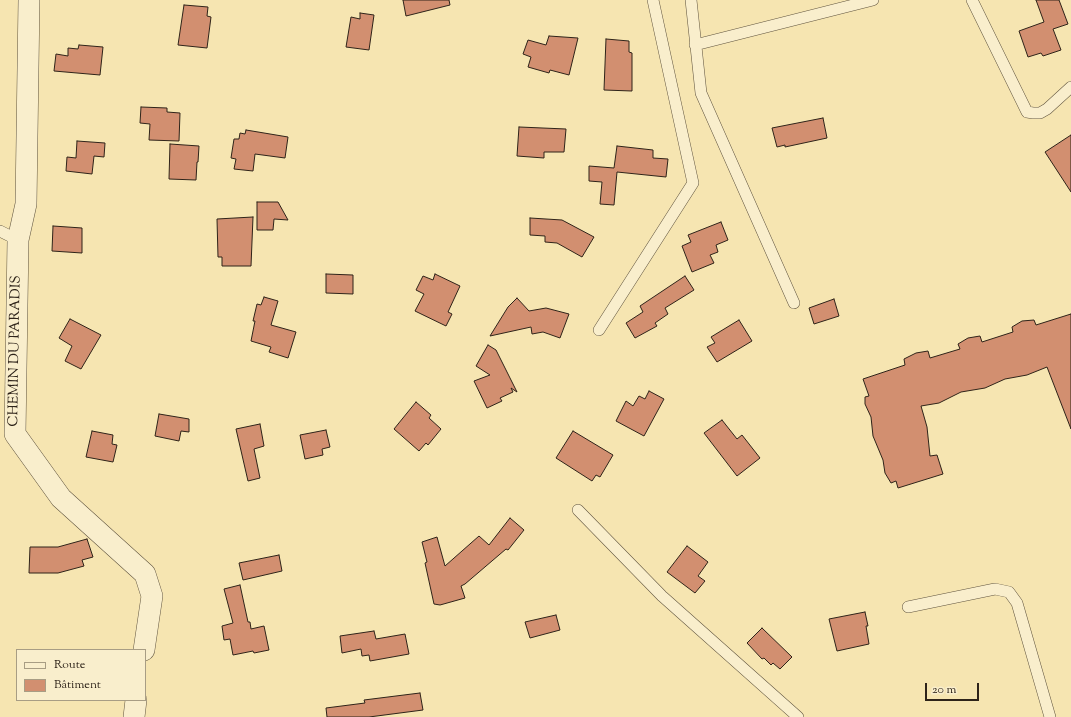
<!DOCTYPE html>
<html>
<head>
<meta charset="utf-8">
<style>
	body { margin:0 }
	#map { position:relative; width:1071px; height:717px; overflow:hidden; background:#f6e5b1; font-family:"Sorts Mill Goudy",serif }
	canvas { display:block }
	.legend { position:absolute; left:16px; top:649px; width:130px; height:52px; box-sizing:border-box; background:#f9eecc; border:1px solid #a89d84; margin:0; padding:5px 7px; list-style:none; font-size:12px; color:#2e2319 }
	.legend li { display:flex; align-items:center; gap:8px; height:20px }
	.legend b { width:20px; border:1px solid #a89d84 }
	.scale { position:absolute; left:925px; top:683px; width:54px; height:18px; box-sizing:border-box; border:2px solid #2e2319; border-top:0; padding-left:5px; font-size:12px; line-height:14px; white-space:nowrap; color:#2e2319; -webkit-text-stroke:3px #f9eecc; paint-order:stroke }
</style>
</head>
<body>
<div id="map">
<canvas width="1071" height="717"></canvas>
<ul class="legend">
<li><b style="height:5px;background:#f9eecc"></b>Route</li>
<li><b style="height:11px;background:#d28f70"></b>Bâtiment</li>
</ul>
<div class="scale">20 m</div>
</div>
<script>
const ctx = document.querySelector('canvas').getContext('2d');
ctx.lineJoin = 'round';
function paint(path, color) { ctx.fillStyle = color; ctx.fill(path, 'evenodd'); }
const shape = rows => new Path2D(rows.map(r => 'M' + r).join(''));
function strokePath(path, color, width, dash) { ctx.strokeStyle = color; ctx.lineWidth = width; ctx.lineCap = dash ? 'butt' : 'round'; ctx.setLineDash(dash || []); ctx.stroke(path); }
function label(font, color, halo, rows, align = 'center') {
  ctx.font = font + ' "Sorts Mill Goudy",serif'; ctx.lineWidth = 4; ctx.setLineDash([]); ctx.textBaseline = 'middle'; ctx.strokeStyle = halo; ctx.fillStyle = color; for (const [text, x, y, turn = 0] of rows) {
    ctx.save(); ctx.translate(x, y); ctx.rotate((+turn || 0) * Math.PI / 180); ctx.textAlign = isNaN(turn) ? turn : align; if (halo) ctx.strokeText(text, 0, 0); ctx.fillText(text, 0, 0); ctx.restore();
  }
}
const building = shape([
	[403,0,449,0,450,5,406,16,403,0],
	[1036,0,1059,0,1068,24,1053,29,1061,50,1043,56,1041,53,1028,57,1019,31,1044,22,1036,0],
	[184,5,208,7,207,16,211,17,207,48,178,45,184,5],
	[360,13,374,15,369,50,346,47,351,17,360,19,360,13],
	[549,36,578,38,569,75,550,70,549,73,528,67,531,57,523,54,528,40,546,45,549,36],
	[606,39,629,41,629,52,632,53,632,91,604,90,606,39],
	[79,45,103,47,100,75,54,71,56,54,68,56,68,48,78,49,79,45],
	[141,107,167,108,167,112,180,113,179,141,149,140,150,124,140,123,141,107],
	[823,118,827,138,785,147,785,145,777,147,772,128,823,118],
	[519,127,566,129,564,152,544,152,544,158,517,156,519,127],
	[246,130,288,137,285,158,255,154,253,171,234,169,236,159,231,158,234,139,239,139,240,133,245,134,246,130],
	[1071,135,1071,192,1045,152,1071,135],
	[77,141,105,143,104,157,94,156,92,174,66,171,67,157,76,158,77,141],
	[170,144,199,146,198,162,197,162,196,180,169,179,170,144],
	[617,146,653,150,653,158,668,159,666,177,617,172,614,205,600,204,602,182,589,181,589,166,614,168,617,146],
	[257,202,278,202,288,220,274,219,273,230,257,230,257,202],
	[253,217,251,266,222,266,222,257,218,257,217,219,253,217],
	[530,218,562,220,594,237,582,257,557,243,545,242,545,236,530,235,530,218],
	[721,222,728,240,716,245,718,252,710,255,714,263,692,272,682,246,691,242,688,235,721,222],
	[53,226,82,228,82,253,52,251,53,226],
	[326,274,353,275,353,294,326,293,326,274],
	[435,274,460,286,448,312,452,314,446,326,415,311,424,294,416,290,423,276,433,280,435,274],
	[685,276,694,290,665,308,668,314,655,323,657,326,635,338,626,323,643,312,640,306,685,276],
	[264,297,278,301,271,325,296,332,288,358,269,352,271,347,251,341,255,321,253,321,257,304,261,305,264,297],
	[517,298,529,311,546,308,569,314,560,338,543,332,532,334,531,327,490,336,508,307,517,298],
	[834,299,839,316,814,324,809,308,834,299],
	[1071,314,1071,429,1047,367,1027,375,1005,379,985,388,961,392,939,403,921,406,927,427,930,456,937,455,943,474,898,488,896,481,891,483,885,473,883,460,873,436,871,417,865,404,865,397,869,396,863,379,905,365,904,359,916,353,928,351,930,358,960,349,958,344,968,338,980,336,982,342,1013,332,1012,327,1022,321,1034,320,1036,325,1071,314],
	[70,319,101,335,81,369,65,361,72,346,59,338,70,319],
	[739,320,752,341,717,362,707,347,715,343,711,337,739,320],
	[488,345,496,350,517,392,511,388,513,392,500,398,502,401,487,408,474,381,490,375,476,366,488,345],
	[649,391,664,399,644,436,616,421,626,401,633,406,639,396,645,399,649,391],
	[416,402,431,415,429,418,441,429,428,445,426,443,419,451,394,429,416,402],
	[159,414,189,419,189,432,181,431,179,441,155,436,159,414],
	[722,420,737,439,742,435,760,458,737,476,704,433,722,420],
	[260,424,264,446,254,449,260,478,248,481,236,429,260,424],
	[326,430,330,447,322,449,323,455,305,459,300,435,326,430],
	[92,431,113,435,112,444,117,445,113,462,86,457,92,431],
	[573,431,613,455,600,477,596,475,592,481,556,458,573,431],
	[510,518,524,530,508,550,506,549,465,584,461,586,465,598,440,605,434,604,425,563,427,562,422,542,437,537,445,566,479,536,489,545,510,518],
	[87,539,93,557,82,560,84,566,58,573,29,573,30,547,58,547,87,539],
	[687,546,708,562,698,576,705,581,695,593,667,572,687,546],
	[279,555,282,571,243,580,239,563,279,555],
	[240,585,248,622,250,622,251,629,264,626,269,650,254,653,253,651,233,655,230,639,224,640,222,626,233,623,224,589,240,585],
	[865,612,868,626,866,626,869,644,837,651,829,619,865,612],
	[556,615,560,630,530,638,525,622,556,615],
	[762,628,792,657,780,669,773,663,771,665,764,658,762,659,747,643,762,628],
	[374,631,376,639,405,634,409,654,370,661,369,655,362,656,361,649,342,653,340,636,374,631],
	[420,693,423,710,369,717,327,717,326,708,365,703,364,700,420,693]
]);
paint(building, '#d28f70');
strokePath(building, '#2e2319', 1);
const service = shape([
	[691,0,701,93,794,303],
	[972,0,1027,112,1033,113,1040,113,1047,109,1071,87],
	[695,45,873,0],
	[0,231,18,240],
	[599,330,693,183,653,0],
	[578,510,662,596,798,717],
	[908,607,995,589,1009,592,1017,603,1050,717]
]);
const minor = shape([
	[29,0,26,204,18,240,15,434,61,498,145,574,152,596,144,650],
	[134,717,136,700]
]);
strokePath(service, '#60543f', 12);
strokePath(minor, '#60543f', 22);
strokePath(service, '#f9eecc', 11);
strokePath(minor, '#f9eecc', 21);
label('14px', '#2e2319', '#f9eecc', [
	["CHEMIN DU PARADIS",16,351,-89]
]);
</script>
</body>
</html>
